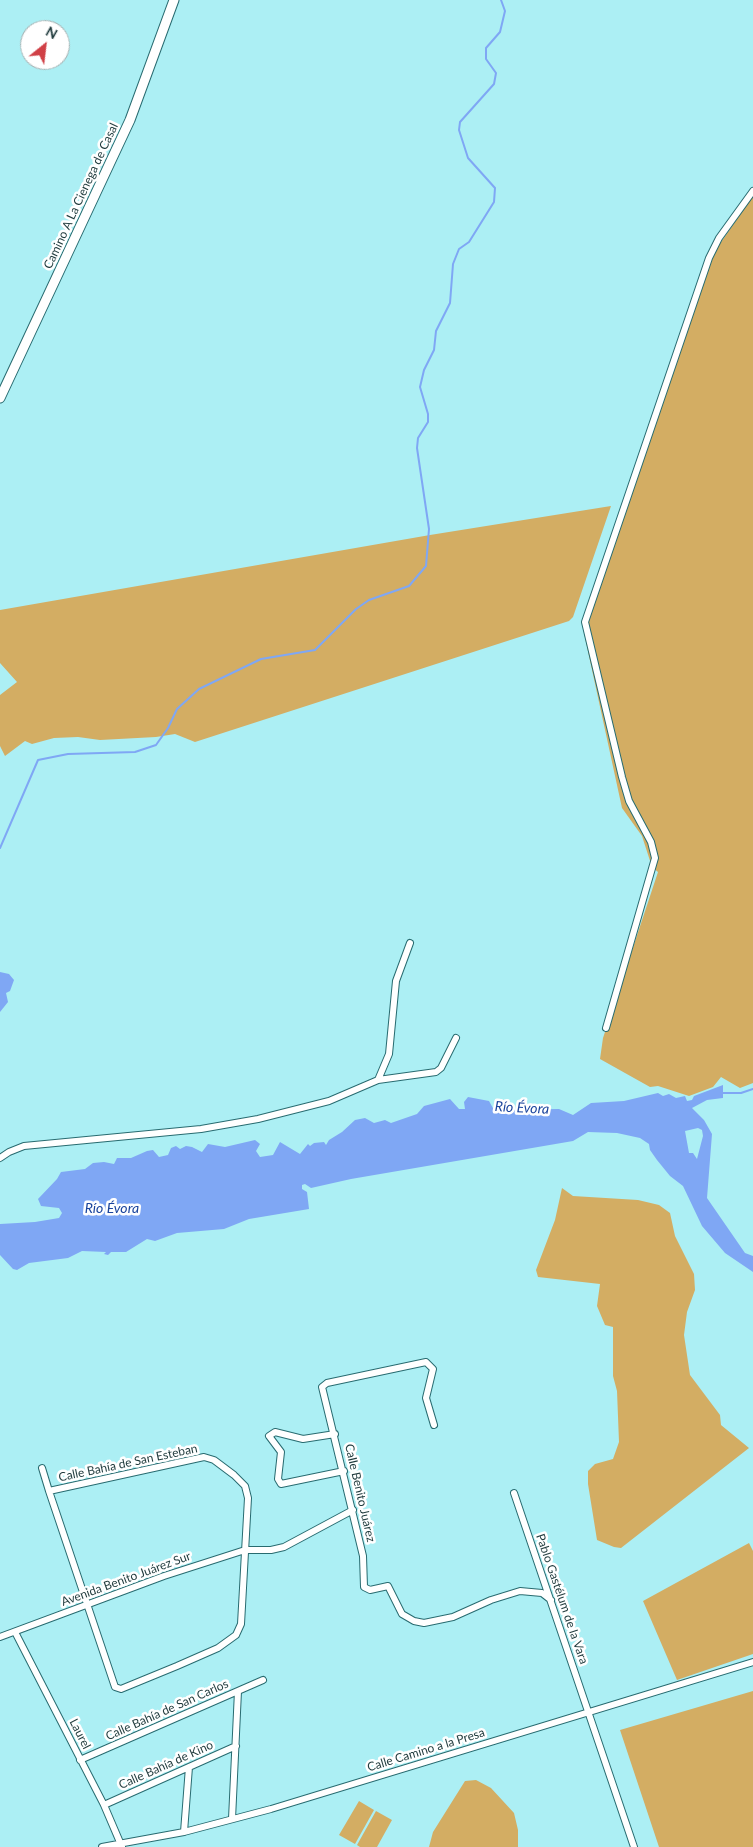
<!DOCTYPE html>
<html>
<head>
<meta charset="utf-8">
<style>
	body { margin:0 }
	#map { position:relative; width:753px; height:1847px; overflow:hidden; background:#aceff4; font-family:Lato,sans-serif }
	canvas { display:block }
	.north { position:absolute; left:20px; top:20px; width:50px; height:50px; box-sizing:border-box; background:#fff; border:1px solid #a5b0b1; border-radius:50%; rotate:29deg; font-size:14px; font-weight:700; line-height:20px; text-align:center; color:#1f3a3c }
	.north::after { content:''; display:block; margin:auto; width:18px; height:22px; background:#d04046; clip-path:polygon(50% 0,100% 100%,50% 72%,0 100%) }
</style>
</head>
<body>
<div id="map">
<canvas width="753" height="1847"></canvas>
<div class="north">N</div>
</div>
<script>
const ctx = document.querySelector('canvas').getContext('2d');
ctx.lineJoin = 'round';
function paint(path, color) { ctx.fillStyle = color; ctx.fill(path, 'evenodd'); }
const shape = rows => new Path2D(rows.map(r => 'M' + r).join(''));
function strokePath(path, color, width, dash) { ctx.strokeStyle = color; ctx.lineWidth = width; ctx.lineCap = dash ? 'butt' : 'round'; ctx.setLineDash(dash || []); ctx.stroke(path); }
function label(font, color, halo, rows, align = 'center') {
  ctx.font = font + ' Lato,sans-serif'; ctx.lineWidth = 5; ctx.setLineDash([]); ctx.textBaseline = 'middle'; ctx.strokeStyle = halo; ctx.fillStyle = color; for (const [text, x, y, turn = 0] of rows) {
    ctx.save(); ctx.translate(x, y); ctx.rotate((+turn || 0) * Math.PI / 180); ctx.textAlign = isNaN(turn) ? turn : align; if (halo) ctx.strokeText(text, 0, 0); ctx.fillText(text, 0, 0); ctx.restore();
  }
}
paint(shape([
	[753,196,753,1083,740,1088,721,1077,713,1087,689,1096,658,1086,650,1087,600,1059,603,1038,658,872,652,867,642,836,622,808,584,633,587,620,710,258],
	[611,506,573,617,569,621,195,742,175,734,156,737,100,740,78,737,54,738,32,744,25,741,5,756,0,746,0,695,17,682,0,663,0,610,430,535],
	[562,1188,573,1196,638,1200,659,1205,670,1213,675,1236,694,1274,695,1290,687,1312,684,1335,690,1375,720,1415,721,1425,749,1448,621,1548,614,1547,597,1540,588,1484,588,1471,595,1464,613,1459,619,1442,617,1391,613,1376,613,1327,605,1325,597,1306,600,1284,538,1277,536,1270,555,1220],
	[749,1543,753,1551,753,1654,677,1680,643,1601],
	[753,1691,753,1847,659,1847,620,1730],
	[476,1780,491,1788,514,1813,518,1830,518,1847,429,1847,433,1832,465,1781],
	[359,1801,374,1810,355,1844,339,1835],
	[376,1811,392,1820,377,1847,360,1847,357,1845]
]), '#d3ad63');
paint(shape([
	[0,972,9,974,14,980,10,991,6,993,8,1002,0,1012],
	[723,1085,723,1098,707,1100,692,1108,704,1120,712,1134,707,1198,745,1253,753,1256,753,1272,725,1253,702,1226,683,1186,670,1176,657,1160,650,1150,649,1144,640,1138,617,1133,588,1132,573,1141,351,1179,311,1188,305,1184,302,1185,302,1189,307,1192,309,1209,249,1219,224,1229,177,1233,155,1241,147,1239,126,1252,111,1252,108,1255,104,1254,106,1252,82,1251,68,1258,29,1263,17,1270,13,1269,0,1255,0,1224,35,1222,59,1218,62,1213,59,1208,41,1206,38,1199,57,1179,61,1172,85,1169,93,1163,104,1162,114,1164,117,1158,131,1158,147,1151,153,1150,159,1157,168,1155,171,1148,176,1146,180,1149,186,1146,192,1147,202,1152,208,1144,225,1147,255,1140,260,1144,256,1151,260,1157,273,1155,280,1142,300,1154,308,1144,310,1146,314,1143,324,1142,326,1145,329,1140,342,1132,355,1120,365,1118,374,1123,385,1120,391,1123,417,1114,424,1106,450,1099,459,1109,465,1109,464,1102,468,1097,489,1101,494,1110,559,1109,573,1115,591,1103,624,1101,658,1093,663,1096,669,1094,676,1098,685,1096,687,1101,692,1100,694,1096],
	[698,1128,702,1130,703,1136,697,1159,693,1153,689,1153,685,1131]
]), '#7fa7f4');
strokePath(shape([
	[0,848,38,760,68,754,135,752,156,745,168,728,177,709,199,689,261,659,315,650,356,609,369,600,409,586,426,566,429,529,417,448,418,438,428,422,428,414,420,387,424,370,434,350,436,331,450,303,453,264,459,249,469,242,494,202,495,188,468,158,459,130,460,122,494,84,496,73,486,59,486,48,500,32,505,11,501,0],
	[722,1093,741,1093,753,1089]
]), '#7fa7f4', 2);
const street = shape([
	[606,1028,655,858,651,842,629,801,622,777,585,622,709,258,719,238,753,191],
	[378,1080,389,1054,396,981,410,943],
	[0,1158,9,1152,24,1146,201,1129,258,1119,329,1101,378,1080,436,1072,441,1068,456,1038],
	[434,1425,426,1398,433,1369,426,1362,327,1383,322,1387,363,1556,364,1587,370,1590,388,1586,402,1614,414,1621,424,1623,453,1617,491,1600,520,1591,542,1593,551,1600],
	[335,1434,303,1439,275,1432,269,1436,281,1452,278,1479,281,1484,344,1471],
	[42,1468,49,1491,115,1687,121,1689,177,1666,218,1648,236,1635,241,1624,248,1498,245,1486,234,1475,214,1460,204,1457,49,1491],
	[514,1493,634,1847],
	[15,1632,104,1805,122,1847],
	[0,1637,164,1576,245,1550,271,1550,284,1547,353,1510],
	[80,1760,263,1680],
	[104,1805,236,1746],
	[232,1819,238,1691],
	[184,1832,189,1767],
	[102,1847,184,1832,271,1809,753,1662]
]);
const secondary = shape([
	[0,398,130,120,174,0]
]);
strokePath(street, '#286b70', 8);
strokePath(secondary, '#286b70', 11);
strokePath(street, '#fff', 6);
strokePath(secondary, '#fff', 9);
label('12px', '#1f3a3c', '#fff', [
	["Camino A La Cienega de Casal",81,196,-65],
	["Calle Bahía de San Esteban",128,1463,-12],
	["Calle Benito Juárez",360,1493,77],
	["Avenida Benito Juárez Sur",126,1579,-20],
	["Pablo Gastélum de la Vara",562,1599,71],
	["Calle Bahía de San Carlos",167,1710,-24],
	["Laurel",80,1734,63],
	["Calle Camino a la Presa",426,1750,-17],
	["Calle Bahía de Kino",166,1765,-24]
]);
label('italic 14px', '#1a449c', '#fff', [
	["Río Évora",522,1108,3],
	["Río Évora",112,1208]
]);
</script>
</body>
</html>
